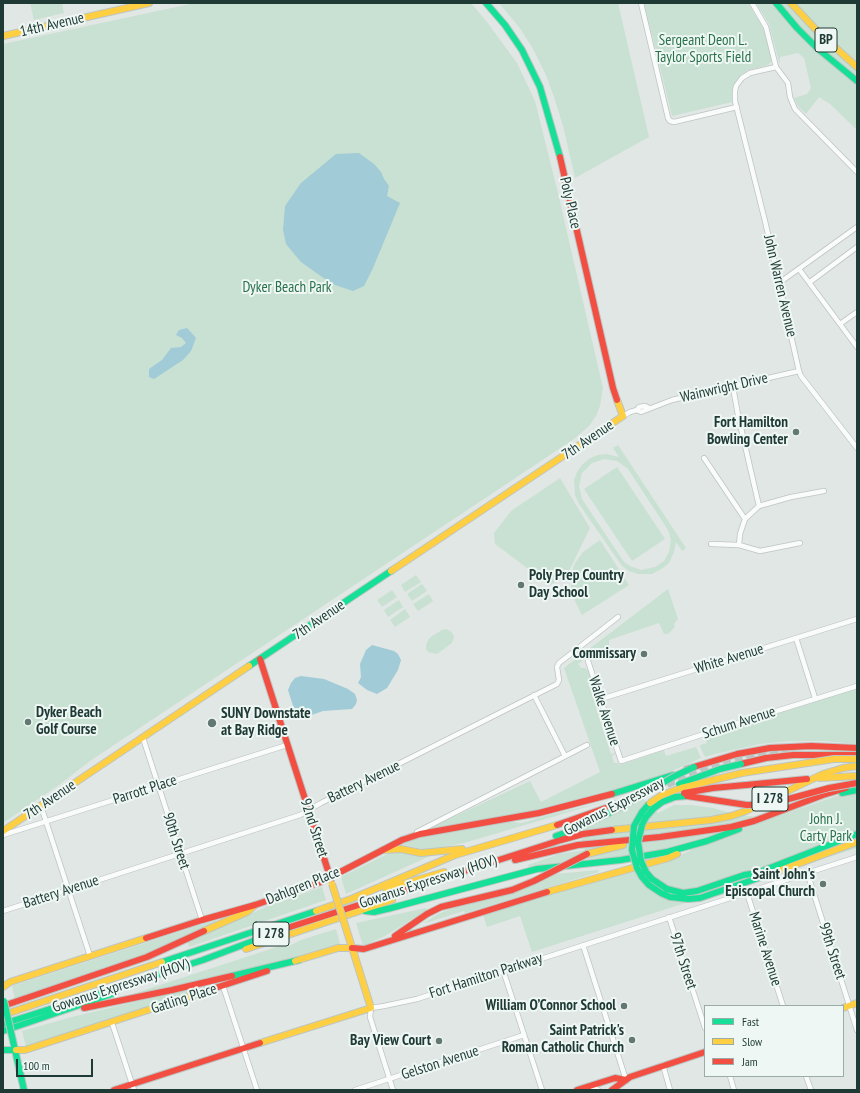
<!DOCTYPE html>
<html>
<head>
<meta charset="utf-8">
<style>
	body { margin:0 }
	#map { position:relative; width:860px; height:1093px; overflow:hidden; background:#e1e7e5; font-family:"PT Sans Narrow",sans-serif }
	canvas { display:block }
	.frame { position:absolute; inset:0; border:4px solid #1f3a35; pointer-events:none }
	.legend { position:absolute; left:704px; top:1005px; width:140px; height:72px; box-sizing:border-box; background:#eef7f3; border:1px solid #9baba7; margin:0; padding:5px 7px; list-style:none; font-size:12px; color:#1f3a35 }
	.legend li { display:flex; align-items:center; gap:8px; height:20px }
	.legend b { width:20px; border:1px solid #9baba7 }
	.scale { position:absolute; left:16px; top:1059px; width:77px; height:18px; box-sizing:border-box; border:2px solid #1f3a35; border-top:0; padding-left:5px; font-size:12px; line-height:14px; white-space:nowrap; color:#1f3a35; -webkit-text-stroke:3px #eef7f3; paint-order:stroke }
</style>
</head>
<body>
<div id="map">
<canvas width="860" height="1093"></canvas>
<div class="frame"></div>
<ul class="legend">
<li><b style="height:5px;background:#16e098"></b>Fast</li>
<li><b style="height:5px;background:#ffcf43"></b>Slow</li>
<li><b style="height:5px;background:#f24e42"></b>Jam</li>
</ul>
<div class="scale">100 m</div>
</div>
<script>
const ctx = document.querySelector('canvas').getContext('2d');
ctx.lineJoin = 'round';
function paint(path, color) { ctx.fillStyle = color; ctx.fill(path, 'evenodd'); }
const shape = rows => new Path2D(rows.map(r => 'M' + r).join(''));
function strokePath(path, color, width, dash) { ctx.strokeStyle = color; ctx.lineWidth = width; ctx.lineCap = dash ? 'butt' : 'round'; ctx.setLineDash(dash || []); ctx.stroke(path); }
function label(font, color, halo, rows, align = 'center') {
  ctx.font = font + ' "PT Sans Narrow",sans-serif'; ctx.lineWidth = 4; ctx.setLineDash([]); ctx.textBaseline = 'middle'; ctx.strokeStyle = halo; ctx.fillStyle = color; for (const [text, x, y, turn = 0] of rows) {
    ctx.save(); ctx.translate(x, y); ctx.rotate((+turn || 0) * Math.PI / 180); ctx.textAlign = isNaN(turn) ? turn : align; if (halo) ctx.strokeText(text, 0, 0); ctx.fillText(text, 0, 0); ctx.restore();
  }
}
paint(shape([
	[30,3,62,3,64,13,34,20],
	[195,3,471,3,487,22,517,63,535,101,557,189,603,388,600,406,596,416,589,426,574,439,90,761,59,785,3,823,3,44],
	[499,3,618,3,649,137,575,178,563,126,554,97,546,75,532,47,519,27],
	[644,3,748,3,761,24,766,34,772,58,771,62,768,65,749,70,741,75,733,87,732,102,672,116],
	[756,3,857,3,857,130,830,104,819,97,806,114,798,106,794,98,807,94,811,88,804,58,798,53,780,57,780,63,779,62,769,24],
	[618,445,686,548,682,551,676,542,674,552,669,563,663,568,652,574,638,574,629,571,622,566,579,504,575,495,574,480,577,472,582,465,590,458,598,455,606,454,619,457,613,448],
	[604,459,617,461,628,469,668,530,671,540,669,552,664,561,655,567,641,570,630,566,624,562,582,499,579,486,582,473,592,463],
	[617,467,665,539,632,561,584,489],
	[560,478,590,528,568,573,565,576,550,585,495,544,494,533,511,511],
	[600,540,629,585,582,615,572,595,571,587,572,572,575,563,583,552],
	[416,575,421,582,405,592,401,585],
	[422,584,427,591,412,601,407,594],
	[668,589,678,619,674,624,675,627,668,634,664,634,659,623,609,640,609,645,603,649,595,651,578,664,581,668,585,668,588,670,600,706,596,708,611,754,615,753,615,754,612,756,614,763,618,763,619,765,664,750,666,756,696,747,701,758,652,780,633,786,519,814,430,828,530,781,541,802,600,772,564,668],
	[392,590,397,597,382,607,377,600],
	[429,594,433,601,418,611,413,604],
	[399,600,403,607,388,617,384,610],
	[405,609,410,617,395,627,390,620],
	[446,629,450,631,453,634,454,637,452,643,437,654,428,652,426,649,426,645,428,640,432,636,442,630],
	[857,688,857,744,825,741,790,741,760,744,715,754,705,757,701,749,700,745,707,743,705,738,706,736],
	[857,789,857,848,532,952,520,916,487,927,483,915,564,889,669,859,690,851,690,843,671,848,614,858,587,859,549,864,529,868,528,865,559,854,585,850,579,831,636,792,658,813,674,805,691,805,713,808,738,815,773,818],
	[603,802,464,843,439,848,423,849,399,844,416,838,431,836,511,822,522,823,545,816],
	[398,851,430,856,346,894,341,877,389,853],
	[598,870,599,872,465,913,464,911,426,923,424,923,438,914,459,906,517,892,555,874],
	[322,887,326,900,189,947,188,942,270,905],
	[426,908,427,910,385,936,363,946,356,923],
	[216,920,218,923,153,953,15,1000,12,986],
	[336,929,340,944,263,966,123,997,286,944,287,947,301,940],
	[219,985,26,1047,22,1031,72,1017,143,1000,183,991]
]), '#c9e1d2');
paint(shape([
	[359,153,374,164,381,172,384,179,389,186,387,196,400,203,373,268,364,286,353,291,332,284,301,262,286,244,283,230,285,206,301,183,336,154],
	[187,328,196,338,191,351,183,360,154,379,149,377,149,369,162,360,171,348,181,347,186,343,182,338,176,335,179,330],
	[372,645,394,651,398,654,401,660,398,670,387,688,377,694,367,690,358,683,361,677,360,664,366,650],
	[301,676,324,679,348,689,355,694,357,700,356,704,352,709,323,711,303,718,295,712,288,690,291,683,295,678]
]), '#a0cbd7');
strokePath(shape([
	[667,784,709,767,733,760,760,754,788,751]
]), '#bac4c2', 8, [8, 4]);
const street = shape([
	[641,3,668,118,670,121,674,122,737,107],
	[752,3,766,27,776,67,788,83,790,97,795,109,857,172],
	[776,67,750,73,742,78,736,86,735,91,735,101,765,221,799,371,801,376,857,448],
	[799,269,857,347],
	[810,282,857,247],
	[779,283,857,227],
	[840,324,857,312],
	[733,387,738,415,759,506],
	[637,410,641,412,672,400,799,371],
	[623,416,630,412,637,410,639,407,645,406,649,408],
	[704,458,745,519],
	[711,544,739,545,760,551,800,543],
	[739,545,740,534,745,519,759,506,791,497,824,491],
	[796,638,815,698],
	[588,661,621,761,741,722,857,686],
	[534,695,565,756],
	[601,699,857,619],
	[143,738,202,920],
	[41,806,90,956],
	[417,832,587,745],
	[3,835,287,745],
	[807,872,857,1030],
	[747,893,783,1006],
	[3,911,300,815,321,803,557,684,559,680,557,667,559,663,618,617],
	[669,917,705,1028],
	[583,945,626,1080],
	[503,970,542,1090],
	[223,986,257,1090],
	[112,1023,134,1090],
	[530,1052,561,1043],
	[663,1065,670,1090],
	[730,1076,734,1090],
	[806,1076,811,1090],
	[591,1086,598,1090],
	[355,1090,524,1035],
	[393,1090,370,1017,371,1008,384,1006,417,999,857,857]
]);
const fast = shape([
	[486,3,505,25,522,50,540,87,560,157],
	[776,3,797,28,817,48,857,81],
	[249,666,391,571],
	[842,793,857,790],
	[612,794,673,775],
	[556,836,576,829],
	[757,873,857,834],
	[365,911,374,912,391,908,537,869,621,860,667,852,707,841,739,829],
	[162,962,316,911],
	[232,976,299,960],
	[3,1024,203,960,290,927],
	[3,1031,115,993],
	[13,1041,24,1090],
	[3,1050,16,1050]
]);
const slow = shape([
	[791,3,820,34,857,67],
	[3,36,149,3],
	[391,571,623,416,617,400],
	[820,778,857,776],
	[612,830,711,820,731,816,746,811,823,774,843,768,857,766],
	[3,831,249,666],
	[383,850,401,849,421,853,462,849],
	[587,854,623,845],
	[773,873,857,842],
	[386,889,444,872],
	[547,892,668,858,677,854],
	[316,911,351,899,455,855,557,825],
	[204,931,247,912,255,905],
	[246,949,392,900],
	[295,961,338,948,352,948],
	[3,987,10,982,146,938],
	[843,1008,857,1003],
	[3,1015,162,962],
	[260,1043,371,1008,344,922],
	[16,1050,25,1050,203,992]
]);
const jam = shape([
	[560,157,613,388,617,400],
	[260,659,331,880],
	[741,764,766,758,793,755,857,755],
	[687,769,737,754,770,748,811,746,857,748],
	[746,785,807,779],
	[557,825,620,803],
	[402,840,420,834,539,813,612,794],
	[515,860,578,845,660,837,731,827,754,821,823,795,846,788],
	[290,927,561,840,583,834,612,830],
	[395,936,427,914,441,907,512,890],
	[146,938,202,920,255,905,321,882,402,840],
	[352,948,364,949,547,892],
	[203,992,267,971],
	[3,1006,147,957,204,931],
	[84,1008,172,990,232,976],
	[114,1090,260,1043],
	[577,1090,615,1078,626,1080],
	[612,1090,630,1077,705,1052]
]);
strokePath(street, '#bec4c2', 6);
strokePath(fast, '#bdc5c2', 8);
strokePath(slow, '#bdc5c2', 8);
strokePath(jam, '#bdc5c2', 8);
strokePath(street, '#fafbfb', 4.5);
strokePath(fast, '#16e098', 6);
strokePath(slow, '#ffcf43', 6);
strokePath(jam, '#f24e42', 6);
const fastBridge = shape([
	[679,784,720,769,741,764],
	[687,796,675,797,662,802,654,808,646,817,642,825,638,842,641,861,646,872,652,879,667,889,683,893,697,891,744,875,757,873],
	[650,803,642,812,634,826,632,850,637,868,642,877,649,885,661,893,670,897,688,899,700,898,773,873],
	[576,829,617,809,675,776,694,767],
	[4,1001,13,1041]
]);
const slowBridge = shape([
	[650,803,662,795,681,788,742,773,834,759,857,759],
	[332,884,344,922]
]);
const jamBridge = shape([
	[684,793,713,788,746,785],
	[687,796,747,805,770,804,829,788,857,783],
	[512,890,534,881,587,854]
]);
strokePath(fastBridge, '#bdc5c2', 8, []);
strokePath(slowBridge, '#bdc5c2', 8, []);
strokePath(jamBridge, '#bdc5c2', 8, []);
strokePath(fastBridge, '#16e098', 6);
strokePath(slowBridge, '#ffcf43', 6);
strokePath(jamBridge, '#f24e42', 6);
for (const [x, y, r, color] of [
	[796,432,4,"#637773"],
	[521,585,4,"#637773"],
	[644,654,4,"#637773"],
	[28,722,4,"#637773"],
	[212,723,5,"#637773"],
	[823,884,4,"#637773"],
	[624,1006,4,"#637773"],
	[632,1040,4,"#637773"],
	[439,1041,4,"#637773"]
]) { const dot = new Path2D(); dot.arc(x, y, r, 0, 2 * Math.PI); ctx.fillStyle = color; ctx.fill(dot); strokePath(dot, '#eef7f3', 1.5); }
for (const [x, y, w] of [
	[826,40,22],
	[770,799,36],
	[271,934,36]
]) { const box = new Path2D(); box.roundRect(x - w / 2, y - 12, w, 24, 3); ctx.fillStyle = '#eef7f3'; ctx.fill(box); strokePath(box, '#1f3a35', 1); }
label('bold 14px', '#1f3a35', null, [
	["BP",826,40],
	["I 278",770,799],
	["I 278",271,934]
]);
label('15px', '#1f3a35', '#eef7f3', [
	["14th Avenue",52,25,-13],
	["Poly Place",570,203,77],
	["John Warren Avenue",780,286,77],
	["Wainwright Drive",724,388,-13],
	["7th Avenue",588,440,-34],
	["7th Avenue",319,620,-34],
	["White Avenue",729,659,-17],
	["Walke Avenue",604,711,72],
	["Schum Avenue",739,723,-18],
	["Battery Avenue",364,782,-26],
	["Parrott Place",145,790,-18],
	["7th Avenue",50,800,-34],
	["Gowanus Expressway",614,807,-27],
	["92nd Street",314,828,72],
	["90th Street",176,841,72],
	["Gowanus Expressway (HOV)",428,882,-18],
	["Dahlgren Place",303,886,-22],
	["Battery Avenue",61,892,-18],
	["Marine Avenue",765,949,72],
	["99th Street",832,951,72],
	["97th Street",683,961,72],
	["Fort Hamilton Parkway",486,976,-18],
	["Gowanus Expressway (HOV)",121,986,-18],
	["Gatling Place",184,999,-18],
	["Gelston Avenue",440,1063,-18]
]);
label('15px', '#29714a', '#eef7f3', [
	["Sergeant Deon L.",703,41],
	["Taylor Sports Field",703,58],
	["Dyker Beach Park",287,288],
	["John J.",826,820],
	["Carty Park",826,837]
]);
label('bold 15px', '#1f3a35', '#eef7f3', [
	["Fort Hamilton",788,423],
	["Bowling Center",788,440],
	["Poly Prep Country",529,576,"left"],
	["Day School",529,593,"left"],
	["Commissary",636,654],
	["Dyker Beach",36,713,"left"],
	["Golf Course",36,730,"left"],
	["SUNY Downstate",221,714,"left"],
	["at Bay Ridge",221,731,"left"],
	["Saint John's",815,875],
	["Episcopal Church",815,892],
	["William O’Connor School",616,1006],
	["Saint Patrick's",624,1031],
	["Roman Catholic Church",624,1048],
	["Bay View Court",431,1041]
], 'right');
</script>
</body>
</html>
